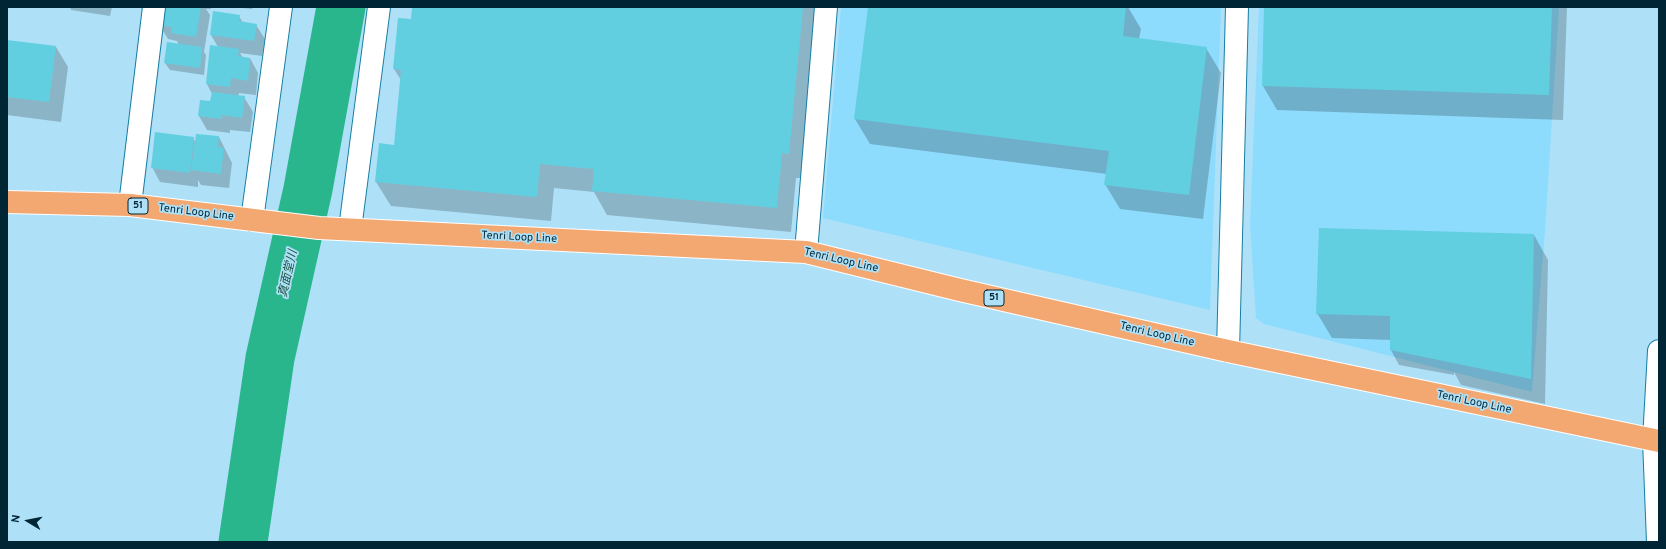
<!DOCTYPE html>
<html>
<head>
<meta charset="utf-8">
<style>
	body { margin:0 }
	#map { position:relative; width:1666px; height:549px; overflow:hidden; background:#aee1f8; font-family:Overpass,sans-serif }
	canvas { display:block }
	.frame { position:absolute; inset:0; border:8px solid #002534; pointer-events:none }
	.north { position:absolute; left:8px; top:501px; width:40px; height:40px; -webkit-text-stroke:3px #aee1f8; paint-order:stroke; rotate:280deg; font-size:11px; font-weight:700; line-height:16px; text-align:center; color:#002534 }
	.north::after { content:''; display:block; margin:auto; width:14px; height:18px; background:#002534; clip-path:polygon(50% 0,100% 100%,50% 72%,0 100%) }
</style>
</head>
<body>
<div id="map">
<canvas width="1666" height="549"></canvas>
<div class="frame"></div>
<div class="north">N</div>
</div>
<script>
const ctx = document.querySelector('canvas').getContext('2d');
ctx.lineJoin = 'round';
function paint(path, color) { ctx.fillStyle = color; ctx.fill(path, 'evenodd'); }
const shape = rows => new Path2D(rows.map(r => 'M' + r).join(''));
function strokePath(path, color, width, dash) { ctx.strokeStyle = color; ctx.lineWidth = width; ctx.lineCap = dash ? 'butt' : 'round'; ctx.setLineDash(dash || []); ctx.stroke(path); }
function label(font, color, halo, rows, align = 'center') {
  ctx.font = font + ' Overpass,"Noto Sans JP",sans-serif'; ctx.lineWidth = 3.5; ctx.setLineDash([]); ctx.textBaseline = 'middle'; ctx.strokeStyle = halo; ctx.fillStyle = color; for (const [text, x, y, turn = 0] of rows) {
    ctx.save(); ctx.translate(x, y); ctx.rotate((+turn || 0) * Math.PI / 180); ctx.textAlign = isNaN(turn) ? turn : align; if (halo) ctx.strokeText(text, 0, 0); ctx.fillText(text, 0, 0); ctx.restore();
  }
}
paint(shape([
	[841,7,1221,7,1210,310,823,218],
	[1259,7,1559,7,1545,231,1532,392,1264,324,1256,318,1250,225]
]), '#8ddbfd');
paint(shape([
	[70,7,112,7,110,16,71,10],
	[162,7,211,7,211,9,206,9,210,15,204,52,206,55,204,75,170,70,165,63,179,45,177,41,168,39,159,24],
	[234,7,253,7,252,9],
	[413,7,818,7,803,178,796,178,791,232,607,215,594,192,554,188,551,221,391,206,376,182,395,146,401,80,394,69,411,20],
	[870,7,1128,7,1141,29,1139,39,1206,48,1221,73,1203,219,1120,209,1105,184,1107,174,870,144,855,119],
	[1265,7,1567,7,1563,120,1277,110,1263,86],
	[239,16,243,23,256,25,265,39,262,56,240,53,243,58,250,58,258,73,256,95,239,93,238,97,244,97,253,112,250,132,230,130,230,133,207,130,199,116,211,103,212,94,207,84,218,47,211,35],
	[7,41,56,47,68,67,61,122,7,115],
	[219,137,232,163,229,188,201,185,198,180,198,187,160,182,152,167,193,138,196,143],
	[1534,235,1548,260,1545,404,1461,385,1454,372,1454,375,1399,365,1391,350,1391,340,1332,338,1317,313]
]), '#0003');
strokePath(shape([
	[243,542,270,358,308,189,341,7]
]), '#29b68d', 49);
paint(shape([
	[161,7,201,7,196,37,171,33,172,27,158,25],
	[412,7,803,7,789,154,782,153,777,208,592,191,594,169,540,164,537,197,375,182,379,143,394,145,401,70,393,69,398,18,411,19],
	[868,7,1126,7,1123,36,1207,47,1189,195,1104,185,1109,151,854,119],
	[1264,7,1552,7,1549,95,1262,86],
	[213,11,240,15,239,21,257,24,254,41,210,35],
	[7,40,56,46,49,102,7,97],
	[167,42,202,47,200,68,164,63],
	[210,45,239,49,238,56,250,58,248,81,231,78,230,87,206,84],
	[212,92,245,96,242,118,222,115,222,119,198,116,200,100,210,101],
	[155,132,194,137,190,173,151,168],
	[196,134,219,136,218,147,224,148,221,174,191,170],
	[1319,228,1534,234,1531,379,1390,350,1390,316,1316,314]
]), '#61cfdf');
const street = shape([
	[130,205,154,7],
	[350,229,379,7],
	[806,252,826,7],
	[1658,542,1654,440,1659,351]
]);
const secondary = shape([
	[252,220,281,7],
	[1228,351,1237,7]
]);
const primary = shape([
	[7,202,130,205,319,228,806,252,960,290,1228,351,1659,441]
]);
strokePath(street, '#147ea2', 24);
strokePath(secondary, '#147ea2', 24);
strokePath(primary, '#fff', 24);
strokePath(street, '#fff', 22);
strokePath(secondary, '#fff', 22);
strokePath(primary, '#f3a771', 22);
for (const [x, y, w] of [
	[138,206,20],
	[994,298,20]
]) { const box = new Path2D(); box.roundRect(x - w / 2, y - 8, w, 16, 3); ctx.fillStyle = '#aee1f8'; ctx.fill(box); strokePath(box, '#002534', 1); }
label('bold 10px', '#002534', null, [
	["51",138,206],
	["51",994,298]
]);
label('11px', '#002534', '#aee1f8', [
	["Tenri Loop Line",196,213,7],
	["Tenri Loop Line",519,238,3],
	["Tenri Loop Line",841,261,13],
	["Tenri Loop Line",1157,335,13],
	["Tenri Loop Line",1474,403,12]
]);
label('italic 12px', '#1f5442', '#aee1f8', [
	["真面堂川",289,274,-77]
]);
</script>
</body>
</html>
